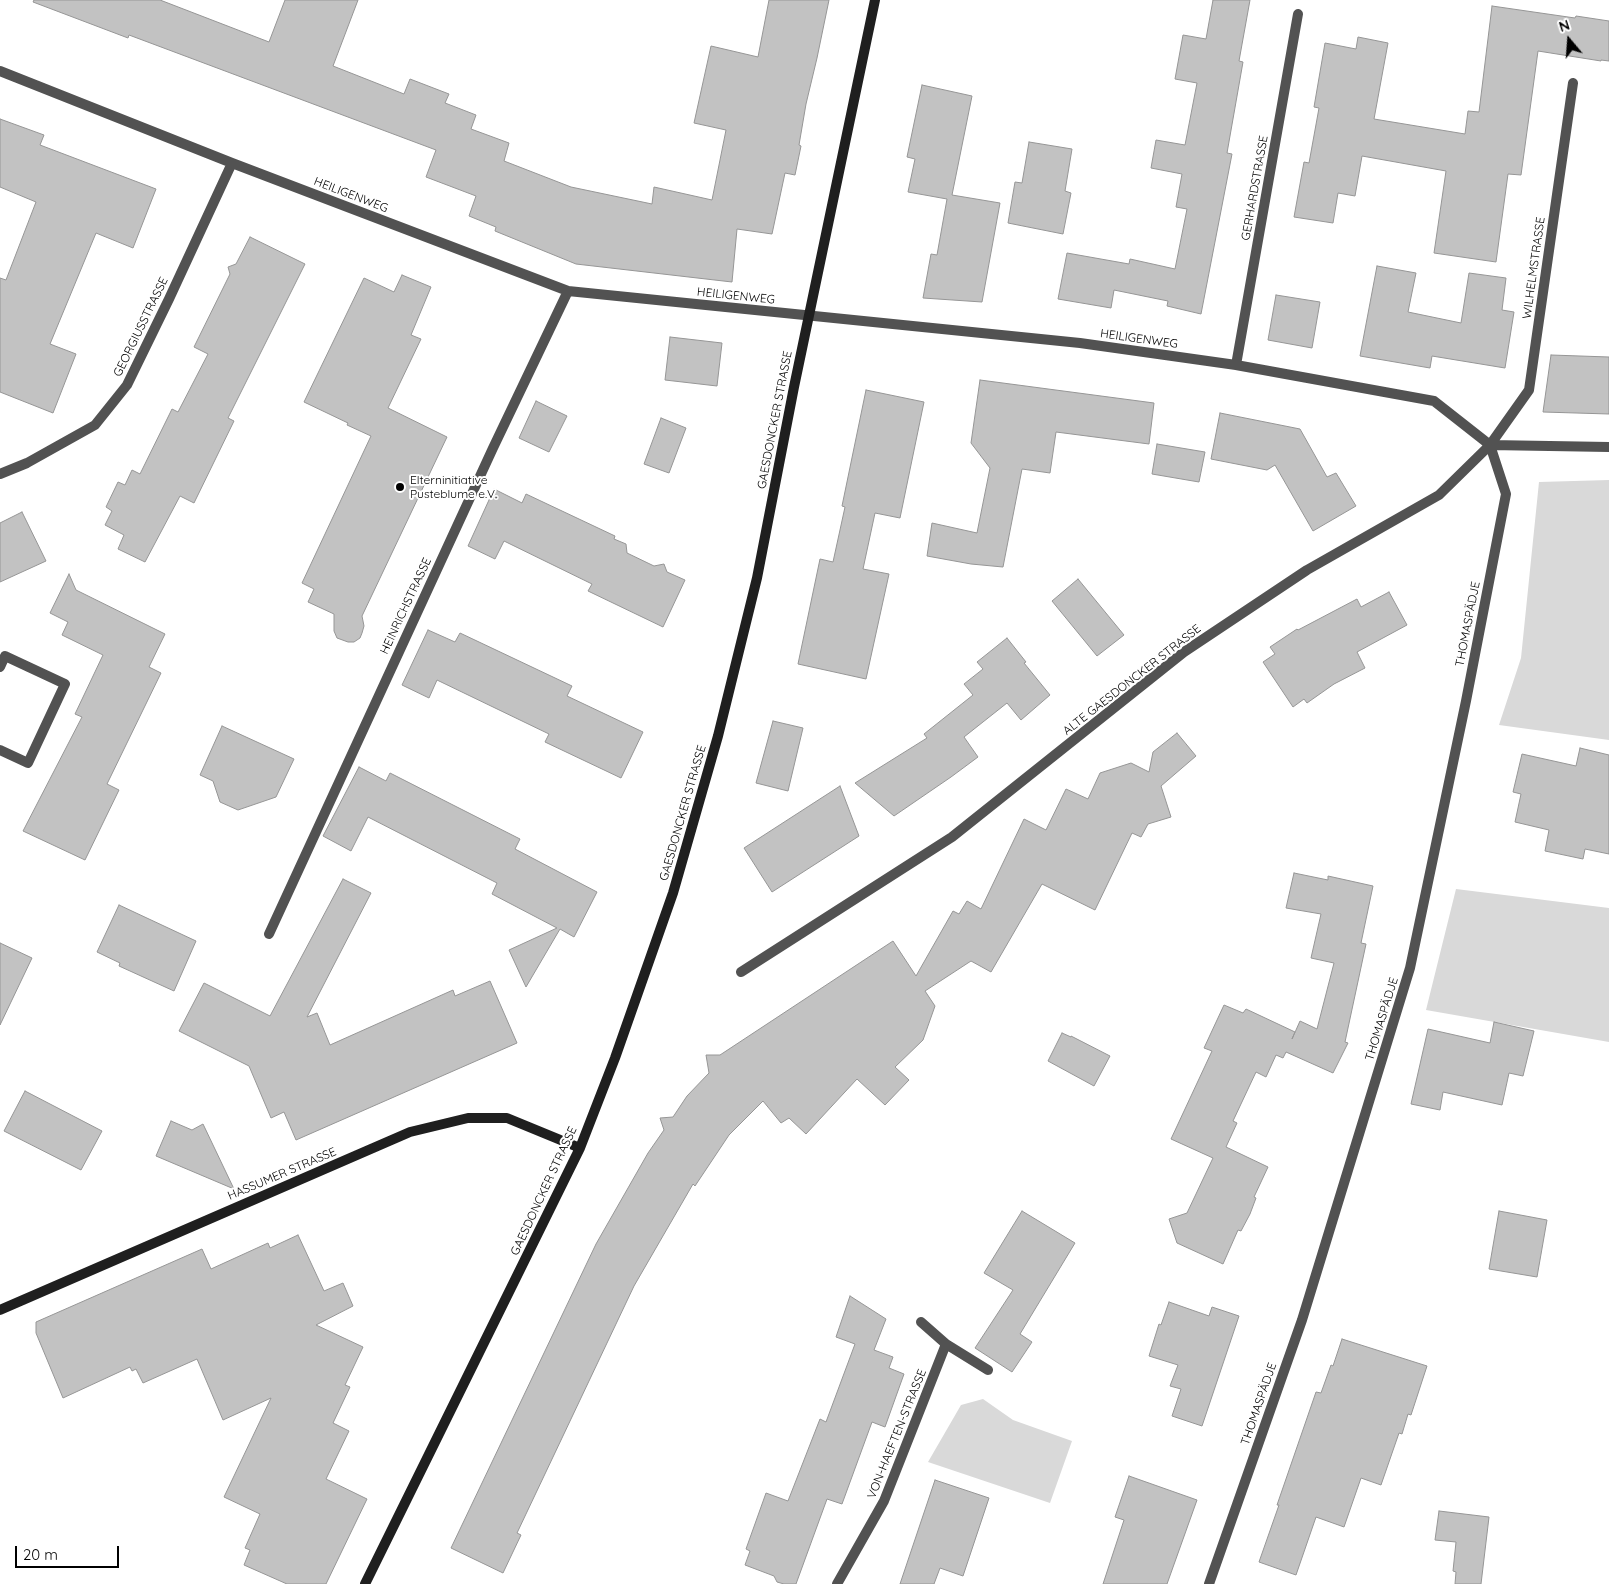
<!DOCTYPE html>
<html>
<head>
<meta charset="utf-8">
<style>
	body { margin:0 }
	#map { position:relative; width:1609px; height:1584px; overflow:hidden; background:#fff; font-family:Quicksand,sans-serif }
	canvas { display:block }
	.north { position:absolute; left:1544px; top:15px; width:50px; height:50px; -webkit-text-stroke:4px #fff; paint-order:stroke; rotate:342deg; font-size:14px; font-weight:700; line-height:20px; text-align:center; color:#000 }
	.north::after { content:''; display:block; margin:auto; width:18px; height:22px; background:#000; clip-path:polygon(50% 0,100% 100%,50% 72%,0 100%) }
	.scale { position:absolute; left:15px; top:1546px; width:104px; height:22px; box-sizing:border-box; border:2px solid #000; border-top:0; padding-left:6px; font-size:15px; line-height:18px; white-space:nowrap; color:#000; -webkit-text-stroke:4px #fff; paint-order:stroke }
</style>
</head>
<body>
<div id="map">
<canvas width="1609" height="1584"></canvas>
<div class="north">N</div>
<div class="scale">20 m</div>
</div>
<script>
const ctx = document.querySelector('canvas').getContext('2d');
ctx.lineJoin = 'round';
function paint(path, color) { ctx.fillStyle = color; ctx.fill(path, 'evenodd'); }
const shape = rows => new Path2D(rows.map(r => 'M' + r).join(''));
function strokePath(path, color, width, dash) { ctx.strokeStyle = color; ctx.lineWidth = width; ctx.lineCap = dash ? 'butt' : 'round'; ctx.setLineDash(dash || []); ctx.stroke(path); }
function label(font, color, halo, rows, align = 'center') {
  ctx.font = font + ' Quicksand,sans-serif'; ctx.lineWidth = 4; ctx.setLineDash([]); ctx.textBaseline = 'middle'; ctx.strokeStyle = halo; ctx.fillStyle = color; for (const [text, x, y, turn = 0] of rows) {
    ctx.save(); ctx.translate(x, y); ctx.rotate((+turn || 0) * Math.PI / 180); ctx.textAlign = isNaN(turn) ? turn : align; if (halo) ctx.strokeText(text, 0, 0); ctx.fillText(text, 0, 0); ctx.restore();
  }
}
paint(shape([
	[1609,480,1609,740,1499,725,1521,658,1539,482],
	[1456,889,1609,908,1609,1042,1426,1010],
	[983,1399,1013,1420,1072,1441,1050,1503,928,1462,961,1405]
]), '#d9d9d9');
const building = shape([
	[34,0,160,0,269,42,285,0,358,0,333,66,404,94,410,79,449,94,445,103,476,115,471,129,509,143,504,161,571,187,652,204,654,187,712,200,726,130,694,123,711,46,758,57,769,0,829,0,817,58,806,104,799,145,801,146,795,175,785,173,772,234,737,229,732,282,576,264,495,231,496,227,469,216,476,196,426,177,436,150,129,35,128,38,33,2,34,0],
	[1213,0,1250,0,1239,61,1243,62,1227,153,1232,154,1201,314,1167,306,1168,301,1114,290,1111,308,1058,299,1067,253,1129,264,1130,259,1175,269,1187,209,1176,207,1182,174,1151,168,1156,140,1185,145,1197,83,1175,79,1183,35,1206,39,1213,0],
	[1492,6,1575,18,1576,16,1609,21,1609,61,1601,60,1601,61,1538,51,1521,175,1508,174,1496,262,1434,253,1446,171,1362,156,1355,196,1338,193,1333,223,1294,217,1304,162,1309,163,1319,108,1314,107,1325,43,1356,49,1358,37,1388,43,1374,119,1465,134,1468,111,1479,112,1492,6],
	[922,85,972,96,952,195,1000,203,982,302,923,298,931,254,937,255,947,199,908,192,915,159,907,157,922,85],
	[0,119,44,135,40,145,156,189,133,248,96,233,50,344,76,354,53,413,0,392,0,278,6,280,36,202,0,187,0,119],
	[1029,142,1072,149,1065,191,1071,193,1063,234,1008,223,1015,182,1022,183,1029,142],
	[250,237,305,264,228,418,234,421,194,503,180,496,145,562,118,549,124,535,105,525,112,511,106,507,118,482,125,485,132,470,140,474,172,409,178,412,208,354,194,347,230,274,228,267,236,264,250,237],
	[1377,266,1416,273,1408,312,1461,323,1469,273,1506,278,1502,310,1514,312,1505,368,1432,356,1430,368,1360,356,1377,266],
	[402,275,431,287,411,335,421,339,388,408,447,437,362,616,364,626,362,633,360,638,354,642,348,642,337,638,334,631,334,614,308,602,314,589,302,583,371,436,347,425,348,423,304,402,364,278,394,292,402,275],
	[1276,295,1320,302,1312,348,1268,340,1276,295],
	[670,337,722,343,717,386,665,380,670,337],
	[1551,355,1609,357,1609,414,1543,412,1551,355],
	[980,380,1154,403,1149,444,1056,432,1050,473,1022,469,1003,567,971,564,927,556,932,523,977,533,990,468,971,443,980,380],
	[866,390,924,402,900,518,875,513,863,569,889,574,866,679,798,664,820,559,833,562,845,507,842,506,866,390],
	[536,401,567,416,549,452,519,438,536,401],
	[1220,413,1300,429,1327,477,1336,473,1356,506,1313,531,1275,465,1267,470,1211,459,1220,413],
	[661,418,686,428,669,473,644,464,661,418],
	[1157,444,1205,452,1199,482,1152,474,1157,444],
	[494,489,522,503,526,494,615,536,614,539,626,544,627,553,654,566,664,564,667,572,685,580,663,627,588,591,592,584,504,541,495,559,468,546,494,489],
	[22,512,46,561,0,582,0,523,22,512],
	[69,574,76,590,165,634,149,667,161,673,107,784,119,790,85,860,23,831,82,717,75,714,103,655,62,635,68,622,50,613,69,574],
	[1078,579,1124,635,1097,656,1052,601,1078,579],
	[1389,592,1407,625,1357,652,1365,668,1334,684,1307,703,1304,699,1293,707,1263,662,1275,654,1270,647,1297,629,1298,630,1357,599,1361,607,1389,592],
	[428,630,455,642,460,633,572,686,567,696,643,732,621,778,545,742,549,734,437,680,429,698,402,685,428,630],
	[1007,638,1026,662,1024,663,1050,695,1021,720,1007,703,964,737,978,757,951,777,894,816,855,783,927,738,924,734,973,695,964,684,983,669,977,662,1007,638],
	[773,721,803,728,788,791,756,783,773,721],
	[222,726,294,759,276,797,238,810,220,802,213,781,200,775,222,726],
	[1177,733,1196,756,1161,786,1171,817,1148,824,1141,837,1132,833,1095,910,1042,884,991,972,971,961,925,991,935,1006,923,1040,895,1067,909,1080,885,1105,857,1079,806,1134,789,1118,781,1123,763,1101,729,1135,695,1186,693,1184,634,1286,517,1533,521,1535,503,1573,451,1548,596,1244,648,1153,664,1130,660,1118,673,1117,687,1096,709,1073,706,1055,720,1055,893,941,916,976,953,911,959,914,967,901,981,909,1024,819,1046,830,1066,789,1088,799,1100,773,1131,763,1149,772,1153,752,1177,733],
	[1580,748,1609,755,1609,854,1585,849,1583,859,1545,851,1549,830,1515,822,1521,794,1513,792,1522,754,1576,766,1580,748],
	[359,767,386,781,390,773,520,839,515,849,597,892,574,937,560,929,526,987,509,950,557,928,492,894,497,883,368,817,351,851,323,836,359,767],
	[840,786,859,836,772,892,744,848,840,786],
	[1294,873,1328,880,1328,876,1373,886,1361,943,1366,944,1345,1042,1348,1043,1333,1073,1286,1052,1283,1058,1276,1055,1266,1077,1256,1072,1233,1121,1237,1123,1226,1147,1268,1167,1254,1197,1256,1198,1250,1214,1241,1231,1238,1230,1223,1264,1177,1243,1169,1219,1187,1213,1213,1158,1171,1139,1212,1051,1204,1048,1224,1005,1243,1013,1246,1009,1295,1032,1292,1039,1300,1021,1317,1029,1334,963,1311,958,1321,914,1286,908,1294,873],
	[343,879,371,893,307,1017,317,1013,330,1045,453,990,455,996,490,981,517,1043,296,1140,284,1112,271,1118,249,1066,179,1031,204,983,270,1016,343,879],
	[119,905,196,941,174,991,119,966,120,963,97,952,119,905],
	[0,943,32,958,0,1025,0,943],
	[1494,1022,1534,1031,1523,1076,1509,1073,1502,1105,1443,1092,1440,1110,1411,1104,1428,1029,1490,1043,1494,1022],
	[1062,1033,1071,1037,1071,1036,1110,1056,1094,1086,1048,1061,1062,1033],
	[25,1091,102,1131,81,1170,4,1131,25,1091],
	[171,1121,192,1130,203,1124,234,1189,156,1156,171,1121],
	[1022,1211,1075,1243,1020,1334,1032,1342,1012,1372,975,1348,1013,1290,984,1273,1022,1211],
	[1499,1211,1547,1220,1537,1277,1489,1269,1499,1211],
	[298,1235,324,1291,343,1283,353,1306,316,1325,363,1347,345,1385,350,1387,333,1423,349,1431,326,1479,367,1499,326,1584,287,1584,244,1565,250,1550,245,1548,260,1514,224,1497,271,1398,223,1420,197,1359,143,1383,136,1369,132,1371,130,1367,63,1398,36,1333,36,1322,202,1249,211,1269,268,1243,270,1248,298,1235],
	[850,1296,886,1319,874,1350,893,1357,889,1368,904,1374,885,1427,872,1422,842,1504,827,1499,796,1584,784,1584,777,1582,774,1576,745,1565,750,1551,746,1549,766,1493,788,1501,820,1419,826,1422,855,1344,836,1337,850,1296],
	[1169,1302,1209,1316,1212,1307,1239,1316,1202,1426,1172,1416,1181,1389,1170,1386,1178,1365,1149,1356,1159,1324,1161,1325,1169,1302],
	[1342,1339,1427,1366,1411,1415,1408,1414,1402,1434,1399,1433,1381,1485,1361,1478,1344,1527,1316,1517,1296,1575,1259,1562,1279,1505,1277,1505,1316,1392,1321,1393,1331,1365,1333,1366,1342,1339],
	[1129,1476,1197,1500,1167,1584,1103,1584,1124,1520,1115,1517,1129,1476],
	[935,1480,989,1498,963,1576,940,1568,934,1584,900,1584,935,1480],
	[1439,1511,1489,1517,1481,1584,1455,1584,1456,1572,1453,1571,1456,1542,1435,1540,1439,1511]
]);
paint(building, '#c2c2c2');
strokePath(building, '#969696', 1);
strokePath(shape([
	[0,71,232,163,568,291,1080,343,1236,365,1434,401,1490,445],
	[1236,365,1298,14],
	[1490,445,1609,447],
	[0,474,27,463,95,425,127,385,169,299,232,163],
	[0,667,5,656,65,684,28,763,0,750],
	[269,934,493,448,568,291],
	[741,972,952,837,1184,652,1307,570,1439,495,1490,445,1529,390,1573,83],
	[921,1322,946,1344],
	[837,1584,884,1501,946,1344,988,1370],
	[1209,1584,1302,1320,1410,968,1466,701,1506,494,1490,445]
]), '#525252', 10);
strokePath(shape([
	[0,1310,410,1132,468,1118,507,1118,580,1148],
	[365,1584,580,1148,615,1058,673,893,718,736,757,578,794,387,875,0]
]), '#1f1f1f', 10);
for (const [x, y, r, color] of [
	[400,487,5,"#000"]
]) { const dot = new Path2D(); dot.arc(x, y, r, 0, 2 * Math.PI); ctx.fillStyle = color; ctx.fill(dot); strokePath(dot, '#fff', 2); }
label('12px', '#000', '#fff', [
	["GERHARDSTRASSE",1255,188,-80],
	["HEILIGENWEG",351,195,21],
	["WILHELMSTRASSE",1534,268,-82],
	["HEILIGENWEG",736,296,6],
	["GEORGIUSSTRASSE",141,327,-64],
	["HEILIGENWEG",1139,339,8],
	["GAESDONCKER STRASSE",775,420,-79],
	["HEINRICHSTRASSE",406,606,-65],
	["THOMASPÄDJE",1468,624,-79],
	["ALTE GAESDONCKER STRASSE",1132,680,-38],
	["GAESDONCKER STRASSE",683,813,-74],
	["THOMASPÄDJE",1382,1019,-73],
	["HASSUMER STRASSE",282,1174,-23],
	["GAESDONCKER STRASSE",544,1191,-65],
	["THOMASPÄDJE",1259,1404,-71],
	["VON-HAEFTEN-STRASSE",897,1434,-68]
]);
label('12px', '#000', '#fff', [
	["Elterninitiative",410,480],
	["Pusteblume e.V.",410,494]
], 'left');
</script>
</body>
</html>
